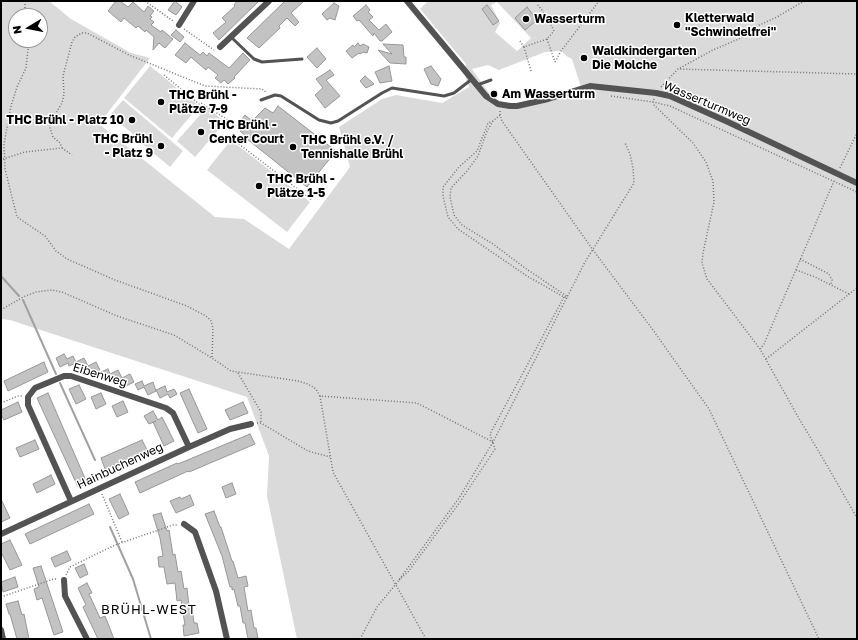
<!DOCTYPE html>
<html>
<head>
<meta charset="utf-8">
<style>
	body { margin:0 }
	#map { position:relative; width:858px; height:640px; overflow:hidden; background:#fff; font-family:"Golos Text",sans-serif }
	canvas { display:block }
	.frame { position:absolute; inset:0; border:2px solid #000; pointer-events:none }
	.north { position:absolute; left:8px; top:8px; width:40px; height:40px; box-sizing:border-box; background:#fff; border:1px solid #999; border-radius:50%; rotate:260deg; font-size:11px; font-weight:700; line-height:16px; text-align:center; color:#000 }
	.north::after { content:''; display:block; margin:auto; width:14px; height:18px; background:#000; clip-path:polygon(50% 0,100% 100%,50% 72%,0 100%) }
</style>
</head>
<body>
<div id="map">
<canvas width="858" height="640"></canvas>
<div class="frame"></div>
<div class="north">N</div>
</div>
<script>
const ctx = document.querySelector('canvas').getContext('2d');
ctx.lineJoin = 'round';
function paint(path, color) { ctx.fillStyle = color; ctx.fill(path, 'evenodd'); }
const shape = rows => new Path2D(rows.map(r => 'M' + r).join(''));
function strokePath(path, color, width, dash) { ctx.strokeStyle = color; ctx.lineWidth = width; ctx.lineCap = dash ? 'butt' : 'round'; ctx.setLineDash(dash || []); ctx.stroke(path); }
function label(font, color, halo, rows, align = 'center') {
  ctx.font = font + ' "Golos Text",sans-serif'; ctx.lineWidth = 3; ctx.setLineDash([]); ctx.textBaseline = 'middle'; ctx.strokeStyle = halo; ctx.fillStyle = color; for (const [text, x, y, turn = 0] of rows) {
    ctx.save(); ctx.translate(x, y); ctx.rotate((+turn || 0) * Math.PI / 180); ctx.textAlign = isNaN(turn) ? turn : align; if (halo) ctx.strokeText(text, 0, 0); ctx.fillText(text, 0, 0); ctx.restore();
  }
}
paint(shape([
	[1,1,49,1,71,19,131,53,150,58,99,124,215,217,244,219,289,249,350,167,339,127,382,99,396,95,442,103,469,87,464,72,466,64,420,9,428,1,857,1,857,639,297,639,267,496,269,456,247,397,10,320,1,319],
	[497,2,531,38,517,51,495,32,500,23,491,5],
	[16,16,40,16,40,40,16,40],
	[561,51,568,57,572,59,581,87,553,96,518,104,501,103,491,96,472,69,488,65,499,70,545,52],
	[150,66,199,106,172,138,124,98],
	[123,100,183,151,170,167,139,141,145,134,139,139,110,115],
	[207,107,225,122,195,157,177,141],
	[231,140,310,202,287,232,207,170]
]), '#dadada');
strokePath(shape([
	[1,276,19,296],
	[23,300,56,374],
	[60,383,95,460],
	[110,527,133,579,151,639]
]), '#a1a1a1', 2);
const building = shape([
	[116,1,120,1,128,7,133,2,144,12,148,6,154,11,150,16,152,17,150,19,154,22,151,25,161,32,162,30,173,39,165,48,159,43,153,50,154,37,146,30,145,32,138,26,136,28,124,18,121,22,108,11,116,1],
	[175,1,182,7,176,15,168,10,175,1],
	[237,1,259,1,219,40,213,33,226,22,222,18,235,6,234,5,237,1],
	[285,1,304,1,291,13,299,22,295,26,287,18,279,26,280,28,259,48,247,38,285,1],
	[334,3,339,6,335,20,330,18,327,20,322,14,334,3],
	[366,5,370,10,368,12,373,17,369,20,379,30,386,24,392,32,382,41,380,41,374,33,373,36,359,20,357,21,353,16,366,5],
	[487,5,499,21,493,25,482,9,487,5],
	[527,7,537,20,525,30,515,18,527,7],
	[176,30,184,37,180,42,171,35,176,30],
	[185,43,200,55,203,52,207,56,209,53,229,68,243,53,250,60,234,77,235,78,228,84,224,80,221,83,215,78,218,75,208,67,206,70,191,57,186,63,175,55,185,43],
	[358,43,360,46,363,44,369,47,367,53,363,52,360,54,359,53,352,58,346,51,353,45,354,47,358,43],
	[383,44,403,45,404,57,406,57,406,64,390,63,378,50,392,54,383,44],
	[317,48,326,59,317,68,307,57,317,48],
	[389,66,392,81,380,83,375,72,389,66],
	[431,66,441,79,438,86,431,84,424,69,431,66],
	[330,70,334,75,326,80,340,96,325,108,315,95,323,88,316,79,330,70],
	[365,76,374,84,366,88,360,81,365,76],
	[278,106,336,151,307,187,247,139,248,138,240,131,242,129,237,126,245,115,252,121,265,108,273,113,278,106],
	[64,354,67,359,73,356,76,362,84,358,88,366,96,362,100,370,92,374,88,367,79,371,76,363,69,366,68,363,60,367,56,358,64,354],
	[44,362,48,372,8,391,4,381,44,362],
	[108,369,110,374,118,370,122,378,130,374,134,382,126,386,122,379,114,382,110,375,104,378,101,372,108,369],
	[142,381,144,386,153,382,156,391,148,395,144,387,138,390,135,384,142,381],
	[79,385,86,399,76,404,69,389,79,385],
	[165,386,167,392,174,389,177,394,170,398,168,394,160,398,156,390,165,386],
	[189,389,207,429,198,433,180,393,189,389],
	[48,393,87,483,78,487,37,398,48,393],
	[101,393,106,404,96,409,91,397,101,393],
	[123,401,128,412,117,417,112,406,123,401],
	[18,402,22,412,4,420,1,414,1,410,18,402],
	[243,402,248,413,230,420,225,410,243,402],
	[153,411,158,420,162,417,174,441,164,446,153,422,156,421,149,424,144,416,153,411],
	[250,434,255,444,189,472,188,471,140,493,135,482,177,463,178,464,250,434],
	[35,440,39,449,20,457,16,448,35,440],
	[142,440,147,450,105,469,101,458,142,440],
	[51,475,55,484,37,493,33,484,51,475],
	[232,483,236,494,226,498,222,487,232,483],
	[120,494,129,514,119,519,109,499,120,494],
	[190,495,194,505,176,513,170,501,180,497,181,499,190,495],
	[1,499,10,518,1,522,1,499],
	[89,504,94,514,30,544,25,534,89,504],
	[214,511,220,527,221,527,232,561,233,561,238,578,246,576,248,586,244,587,248,611,251,610,254,628,256,628,258,638,248,639,245,623,243,623,240,606,238,606,234,589,232,590,232,587,230,587,222,556,205,514,214,511],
	[161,513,167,531,169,530,173,555,175,554,178,572,181,571,184,589,187,588,189,606,192,606,194,623,197,623,199,633,184,636,183,625,185,625,181,600,177,601,175,583,167,584,164,567,159,567,158,557,163,556,160,538,153,515,161,513],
	[10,540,22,565,10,570,1,552,1,544,10,540],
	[67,551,71,560,55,567,51,558,67,551],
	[84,564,88,574,80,578,75,568,84,564],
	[41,566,63,632,54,635,42,598,37,600,34,589,39,587,33,568,41,566],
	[15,577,18,587,3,592,1,582,15,577],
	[87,583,92,593,89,594,100,618,105,616,114,639,98,639,83,607,86,605,78,588,87,583],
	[18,601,22,615,24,614,29,639,17,639,10,614,9,614,6,604,18,601]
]);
paint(building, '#c3c3c3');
strokePath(building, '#979797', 1);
strokePath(shape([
	[25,1,25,10,27,16],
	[145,1,173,21],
	[184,29,214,50],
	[547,39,555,62],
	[29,40,26,68,17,87,11,106,4,144,5,169,17,217,45,236,56,251,67,259,115,280,187,306,206,316,211,321,213,328,212,358],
	[520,41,524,47],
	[555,62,561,51,599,1],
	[680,68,713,50,741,38,755,27,777,17,804,1],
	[531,71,524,47,547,39,554,31,548,18,537,4],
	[164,75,199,104,201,103,231,122],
	[661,87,678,69,857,74],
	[611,96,653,102,670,106,857,192],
	[654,99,653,102,654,105,693,143,706,162,713,181,714,202,703,253,702,263,707,279,760,349,797,415,832,474,857,518],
	[500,111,500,115,502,121,593,250,653,330,709,409,819,639],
	[500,115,493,121,487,131,478,156,467,171,451,188,450,197,454,215,462,225,493,244,525,268,568,297],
	[493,121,488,123,477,151,459,167,443,187,443,196,448,217,458,229,527,276,564,297,568,297],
	[227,135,312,200],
	[62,148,72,155],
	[3,159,25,152,62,148,60,143,53,137,50,128,50,123,62,103,64,94,63,76,72,42,75,37,82,33,87,33,129,55,205,86,262,89,267,93],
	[840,168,857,133],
	[800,259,829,274,832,280,831,284],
	[796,270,815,277,849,294],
	[1,310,23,297,36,292,52,290,62,292,117,316,174,335,212,358,231,371,298,381,308,384,316,389,320,396,417,403,493,442],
	[760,349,764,344,834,181],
	[766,359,857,288],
	[238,373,261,412,261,423],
	[320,396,333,472,426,639],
	[1,403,18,396,22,396],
	[257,423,261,423,308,451,330,457],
	[102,494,122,542],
	[66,575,70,567,115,545,173,525,177,525],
	[399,580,408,572,460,502,495,449,490,434,564,297],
	[1,597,54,579,58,579],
	[360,639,377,607,396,584,459,498,493,442,585,262,634,183,633,168,630,154,625,143]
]), '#757575', 1.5, [1, 2]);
strokePath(shape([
	[231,37,254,59,262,62,302,59],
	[477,85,491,80],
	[261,100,275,95,281,96,319,120,331,123,338,121,382,93,392,88,444,96,454,93,472,79]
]), '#535353', 3);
strokePath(shape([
	[407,1,486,96,498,104,510,106,517,106,548,99,590,86,656,93,670,96,728,122,857,183],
	[179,25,194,1],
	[220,47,269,1],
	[71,501,28,405,28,397,35,388,64,376,71,376,166,408,173,413,189,447],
	[184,524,195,532,216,591,227,639],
	[1,534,189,447,230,429,251,424],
	[64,580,65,596,87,639],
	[1,630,3,639]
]), '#535353', 6);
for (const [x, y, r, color] of [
	[526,19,4,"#000"],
	[677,25,4,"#000"],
	[584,58,4,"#000"],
	[494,94,4,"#000"],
	[161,102,4,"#000"],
	[132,120,4,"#000"],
	[201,132,4,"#000"],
	[161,146,4,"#000"],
	[293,147,4,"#000"],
	[259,186,4,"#000"]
]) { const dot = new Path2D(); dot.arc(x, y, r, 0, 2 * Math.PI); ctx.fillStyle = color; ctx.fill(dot); strokePath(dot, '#fff', 1.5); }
label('bold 12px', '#000', '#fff', [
	["Kletterwald",685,18],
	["\"Schwindelfrei\"",685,32],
	["Wasserturm",534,19],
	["Waldkindergarten",592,51],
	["Die Molche",592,65],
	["Am Wasserturm",502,94],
	["THC Brühl -",169,95],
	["Plätze 7-9",169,109],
	["THC Brühl - Platz 10",124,120,"right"],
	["THC Brühl -",209,125],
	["Center Court",209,139],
	["THC Brühl",153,139,"right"],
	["- Platz 9",153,153,"right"],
	["THC Brühl e.V. /",301,140],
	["Tennishalle Brühl",301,154],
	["THC Brühl -",267,179],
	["Plätze 1-5",267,193]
], 'left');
label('12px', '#000', '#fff', [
	["Wasserturmweg",707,103,23],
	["Eibenweg",100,375,17],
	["Hainbuchenweg",120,466,-25]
]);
ctx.letterSpacing = '1px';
label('13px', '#000', '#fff', [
	["BRÜHL-WEST",149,610]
]);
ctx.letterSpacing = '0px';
</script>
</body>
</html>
